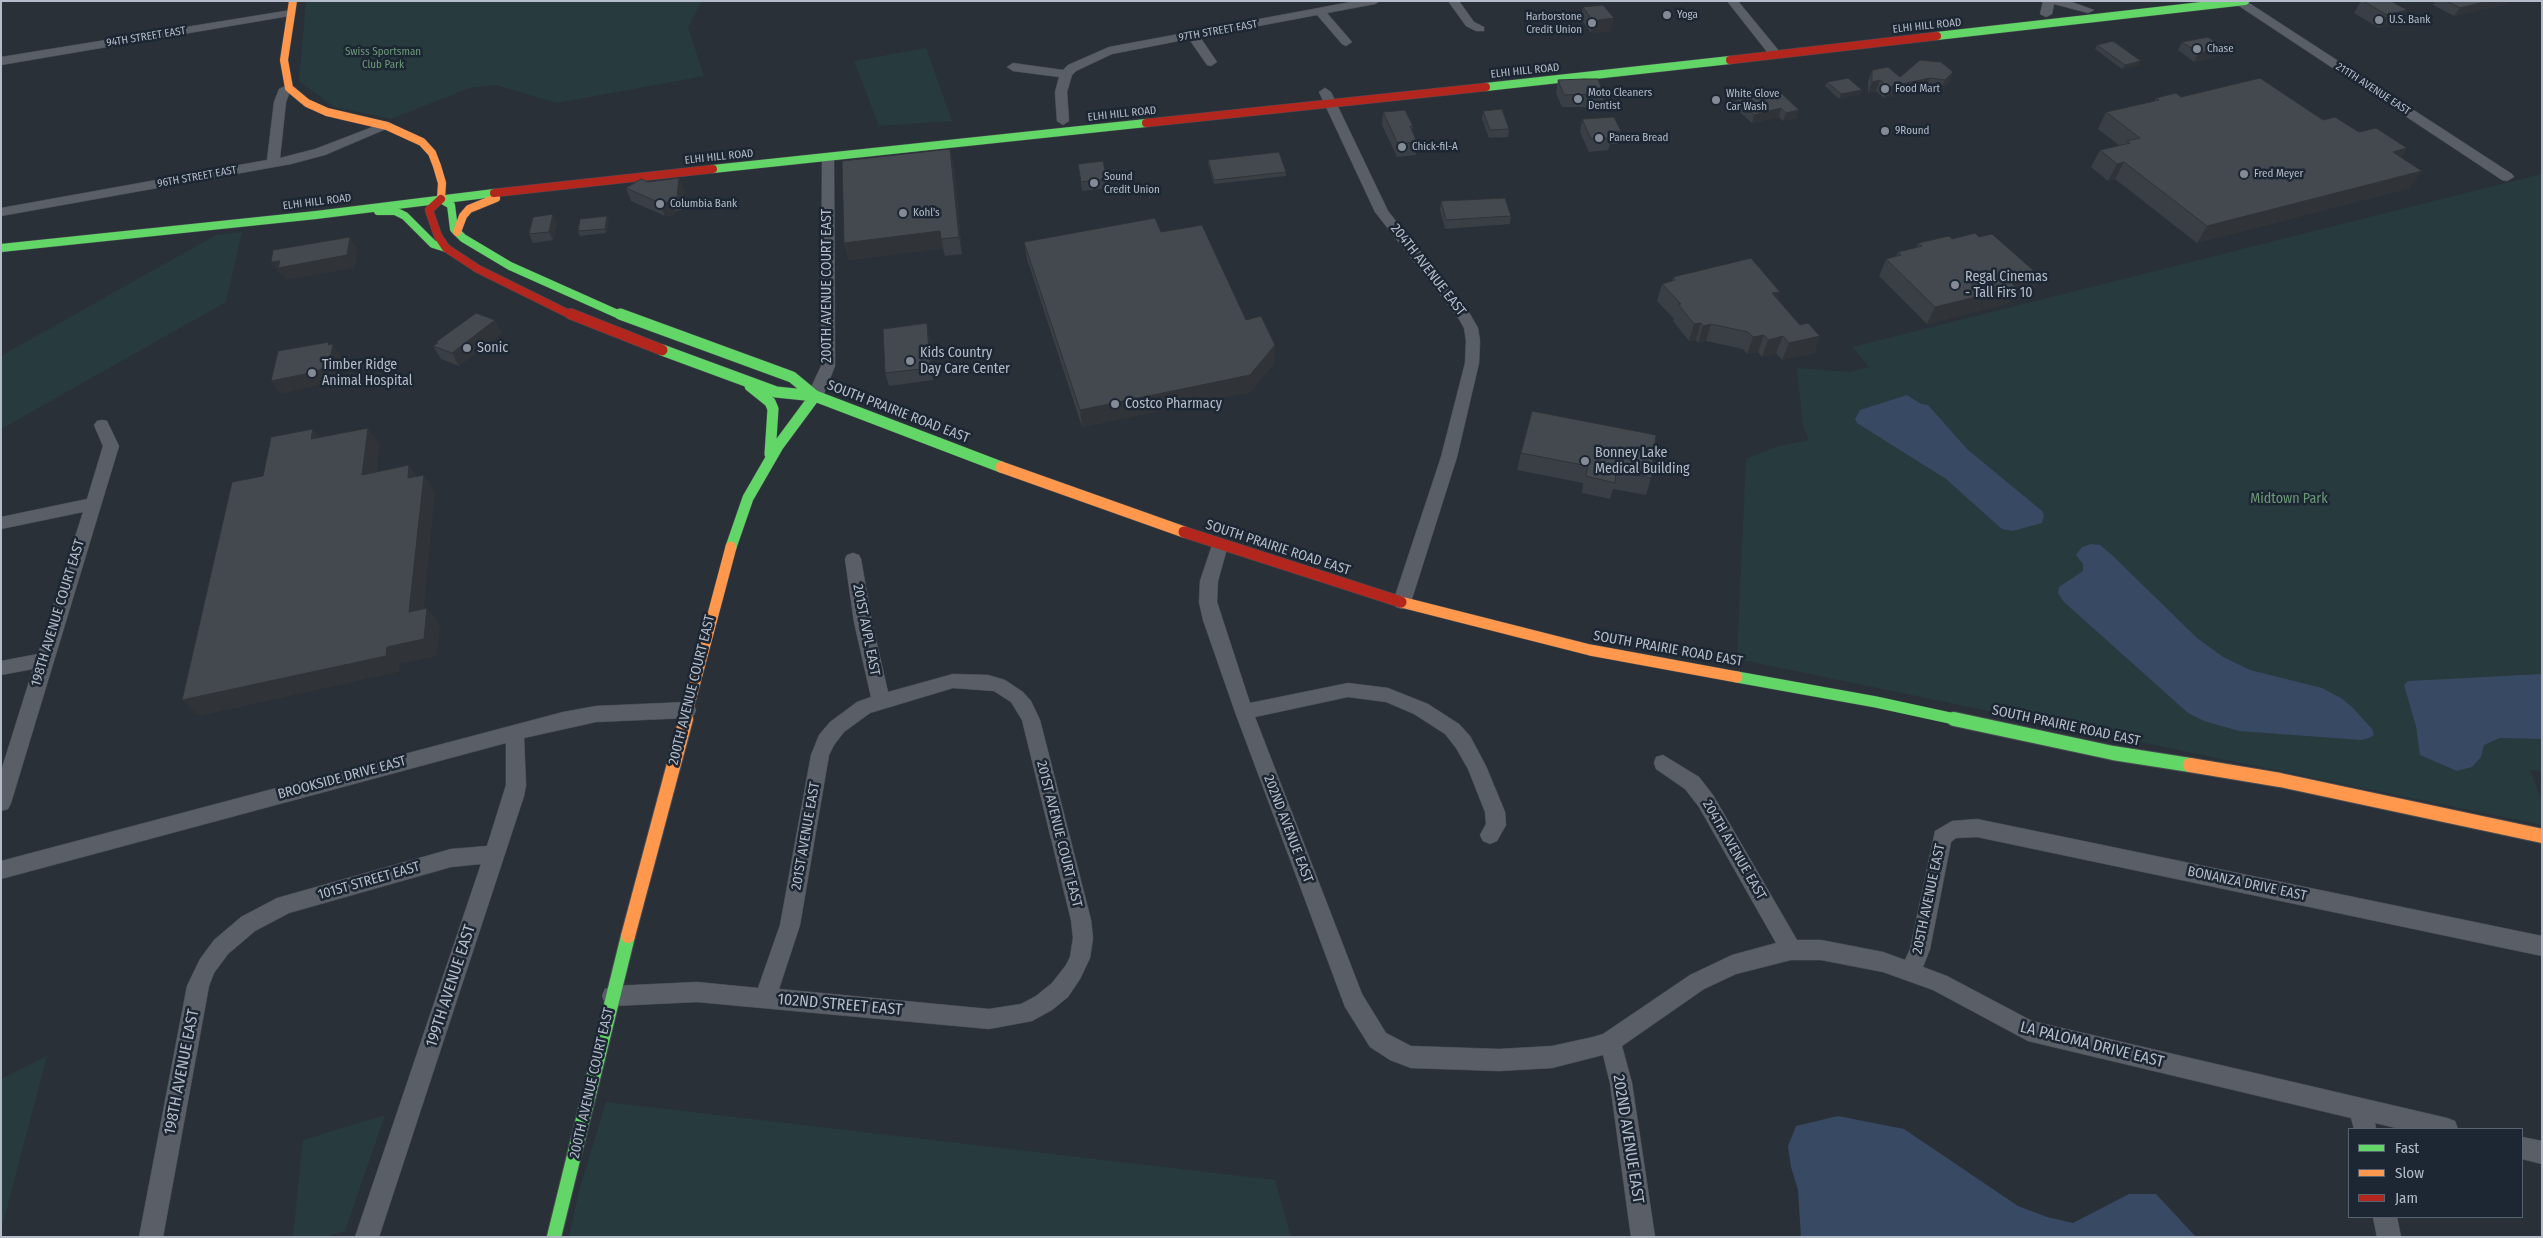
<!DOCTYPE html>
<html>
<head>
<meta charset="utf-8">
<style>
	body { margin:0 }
	#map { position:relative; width:2543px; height:1238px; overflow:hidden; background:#2a3038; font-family:"Fira Sans Condensed",sans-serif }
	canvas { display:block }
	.frame { position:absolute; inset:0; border:2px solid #b4bcc9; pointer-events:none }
	.legend { position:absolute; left:2348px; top:1128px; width:175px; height:90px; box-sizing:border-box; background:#1d2633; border:1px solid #59626f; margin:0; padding:6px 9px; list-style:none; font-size:15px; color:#b4bcc9 }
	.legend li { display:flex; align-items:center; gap:10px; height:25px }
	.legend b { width:25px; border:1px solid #59626f }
</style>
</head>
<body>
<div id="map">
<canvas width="2543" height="1238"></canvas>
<div class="frame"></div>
<ul class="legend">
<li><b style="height:6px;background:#63d668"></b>Fast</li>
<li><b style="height:6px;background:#ff974d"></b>Slow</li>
<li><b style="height:6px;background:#b3261e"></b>Jam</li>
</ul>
</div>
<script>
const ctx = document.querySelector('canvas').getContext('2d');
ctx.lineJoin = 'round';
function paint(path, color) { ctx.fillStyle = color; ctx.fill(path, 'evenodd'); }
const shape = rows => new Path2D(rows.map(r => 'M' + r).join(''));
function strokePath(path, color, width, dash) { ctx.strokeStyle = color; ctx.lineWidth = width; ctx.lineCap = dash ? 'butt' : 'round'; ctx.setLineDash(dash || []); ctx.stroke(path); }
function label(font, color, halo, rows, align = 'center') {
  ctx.font = font + ' "Fira Sans Condensed",sans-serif'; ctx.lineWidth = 5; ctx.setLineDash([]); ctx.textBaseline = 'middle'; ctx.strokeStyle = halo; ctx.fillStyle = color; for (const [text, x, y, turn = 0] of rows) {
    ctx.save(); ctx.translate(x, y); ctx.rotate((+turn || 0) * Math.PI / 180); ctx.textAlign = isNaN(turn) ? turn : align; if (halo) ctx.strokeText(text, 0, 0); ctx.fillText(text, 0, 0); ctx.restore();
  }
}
paint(shape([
	[306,1,702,1,688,27,704,76,557,103,496,85,469,88,391,119,334,107,299,81],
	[926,48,952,121,879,126,854,61],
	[2542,174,2542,771,2530,770,2542,802,2542,825,1737,659,1746,459,1775,447,1809,440,1803,426,1797,368,1850,372,1869,367,1852,347],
	[242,232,226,302,1,429,1,356,216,235],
	[47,1056,1,1231,1,1079],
	[606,1102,1275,1180,1291,1237,569,1237,579,1191],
	[385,1115,345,1231,325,1237,293,1237,303,1140]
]), '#273a3e');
paint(shape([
	[1907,395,1921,404,1928,405,1967,449,2042,511,2044,516,2042,523,2013,531,2002,529,1946,479,1857,423,1855,419,1860,410],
	[2091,544,2100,545,2113,556,2197,638,2223,657,2250,670,2322,688,2341,698,2353,708,2372,729,2374,735,2369,738,2361,740,2239,731,2204,721,2188,713,2064,602,2058,593,2059,587,2083,571,2083,564,2076,555,2082,547],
	[2542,674,2542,739,2500,738,2484,745,2481,757,2472,767,2457,771,2420,755,2416,726,2404,685,2408,681],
	[1838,1116,1904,1129,2018,1206,2047,1217,2073,1223,2129,1194,2156,1194,2196,1237,1801,1237,1798,1190,1791,1167,1788,1146,1796,1126]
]), '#384963');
const street = shape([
	[1356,1,1380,1,1375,4,1327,13,1352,42,1346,46,1342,44,1317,15,1200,37,1217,62,1211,66,1207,65,1189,39,1112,54,1076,71,1072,75,1067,92,1069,121,1063,125,1057,121,1055,92,1059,77,1013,71,1007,67,1013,63,1063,70,1068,65,1109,47,1356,1],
	[1448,1,1459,1,1474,22,1484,27,1484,31,1476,31,1466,26,1448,1],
	[1727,1,1738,1,1779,51,1779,57,1771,57,1727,1],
	[2043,1,2069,1,2094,10,2088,13,2054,4,2052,14,2046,17,2040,14,2043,1],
	[2246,1,2512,174,2514,177,2507,181,2502,180,2233,2,2246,1],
	[291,10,295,11,295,15,1,65,1,57,291,10],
	[289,84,295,88,289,94,286,102,280,158,315,149,383,123,391,123,393,126,325,155,291,164,1,216,1,208,267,160,274,102,279,89,289,84],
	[1325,88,1331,92,1388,211,1470,314,1478,328,1480,341,1479,363,1457,457,1411,602,1408,607,1402,609,1396,607,1393,602,1441,457,1465,363,1466,341,1464,328,1459,319,1375,212,1319,92,1325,88],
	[828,154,834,158,835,366,823,396,815,401,807,396,821,366,822,158,828,154],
	[102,420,107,421,119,446,11,803,8,809,1,811,1,771,33,669,1,675,1,661,38,654,83,512,1,529,1,517,87,499,103,446,94,425,97,421,102,420],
	[1220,539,1226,541,1228,545,1218,581,1217,602,1250,703,1348,683,1388,688,1428,704,1459,724,1470,736,1486,766,1505,812,1506,825,1497,841,1490,844,1483,841,1480,835,1486,824,1485,812,1468,769,1456,748,1445,734,1414,714,1386,702,1348,697,1255,717,1362,994,1386,1033,1411,1046,1499,1049,1552,1046,1593,1037,1603,1034,1690,975,1732,955,1776,943,1699,807,1685,789,1656,769,1654,763,1656,757,1663,755,1699,777,1713,795,1797,940,1821,940,1883,952,1905,960,1910,949,1935,831,1952,821,1977,819,2542,936,2542,956,1977,837,1956,838,1951,842,1930,949,1923,967,1947,976,2032,1021,2447,1118,2455,1121,2458,1129,2400,1129,2375,1123,2376,1129,2354,1129,2351,1118,2028,1041,1933,990,1883,972,1821,960,1791,960,1736,974,1704,989,1622,1046,1632,1083,1655,1237,1631,1237,1610,1083,1603,1055,1552,1068,1499,1071,1411,1068,1390,1060,1370,1047,1345,1007,1235,712,1203,620,1199,602,1200,581,1212,545,1214,541,1220,539],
	[853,553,859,555,861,559,872,622,888,692,953,674,988,675,1005,680,1023,692,1031,701,1040,720,1091,920,1093,938,1090,958,1080,979,1068,997,1052,1010,1032,1021,989,1029,697,1002,613,1006,605,1003,602,996,605,989,613,986,697,982,758,988,780,925,811,755,819,735,830,722,857,702,871,697,854,622,845,559,847,555,853,553],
	[953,688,994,691,1011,702,1022,720,1071,920,1073,938,1070,957,1066,965,1052,983,1036,996,1021,1004,989,1009,779,989,800,925,829,755,834,745,844,732,870,713,953,688],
	[687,702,694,705,696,710,694,715,687,718,596,722,524,738,526,785,524,796,379,1237,355,1237,481,864,451,867,289,913,255,931,228,954,214,973,209,986,163,1237,139,1237,187,986,200,959,214,940,241,917,277,898,451,849,487,846,506,785,506,743,1,879,1,861,563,712,596,706,687,702],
	[2522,1137,2542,1141,2542,1164,2522,1159,2522,1137],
	[2373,1217,2397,1217,2401,1237,2377,1237,2373,1217]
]);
const fastFar2 = shape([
	[1937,36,2245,1],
	[1486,87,1730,60],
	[713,169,1146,123],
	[441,199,451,205,454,229,463,238,510,266,622,316],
	[378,211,395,211,405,216,433,244,446,248],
	[1,248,316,215,494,193]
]);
const fastFar1 = shape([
	[620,314,792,377,815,396],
	[662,350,776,392,815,396,1001,467],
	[750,386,770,402,773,409,770,454],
	[731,547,748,498,778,446,815,396],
	[1737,677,1876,702,1959,720]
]);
const fast = shape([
	[1954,719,2113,753,2190,765],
	[554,1237,628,936]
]);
const slowFar2 = shape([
	[293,1,284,60,289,88,307,103,327,112,387,126,422,142,432,153,437,166,442,183,441,199],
	[457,232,463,216,469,209,496,198]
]);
const slowFar1 = shape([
	[1001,467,1184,532],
	[1401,602,1590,650,1737,677],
	[685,720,731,547]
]);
const slow = shape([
	[2190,765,2280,780,2542,836],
	[628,936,686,719]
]);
const jamFar1 = shape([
	[1730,60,1937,36],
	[1146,123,1486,87],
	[494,193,713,169],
	[441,199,429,210,438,236,446,248,478,269,573,316]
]);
const jam = shape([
	[571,314,662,350],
	[1184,532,1401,602]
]);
strokePath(street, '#484c53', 1);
strokePath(fastFar2, '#484c53', 9);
strokePath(fastFar1, '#484c53', 12);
strokePath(fast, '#484c53', 16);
strokePath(slowFar2, '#484c53', 9);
strokePath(slowFar1, '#484c53', 12);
strokePath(slow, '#484c53', 16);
strokePath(jamFar1, '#484c53', 9);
strokePath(jam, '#484c53', 12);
paint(street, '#5a5e66');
strokePath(fastFar2, '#63d668', 8);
strokePath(fastFar1, '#63d668', 11);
strokePath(fast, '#63d668', 14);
strokePath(slowFar2, '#ff974d', 8);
strokePath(slowFar1, '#ff974d', 11);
strokePath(slow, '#ff974d', 14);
strokePath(jamFar1, '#b3261e', 8);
strokePath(jam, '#b3261e', 11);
paint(shape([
	[2361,1,2391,1,2407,10,2399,23,2379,28,2354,13],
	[2436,1,2508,1,2506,4,2454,16,2433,5],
	[1583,7,1611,31,1591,33,1581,19],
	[2182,42,2220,56,2194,62,2178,50],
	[2097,45,2139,65,2122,69,2095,49],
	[1872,70,1900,77,1953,72,1949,83,1940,91,1925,89,1884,98,1876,91,1868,93,1868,81],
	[1558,80,1604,94,1602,107,1562,107,1556,93],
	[1827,82,1862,90,1860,94,1839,99,1825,86],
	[1777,89,1797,118,1783,121,1779,117,1752,123,1734,107,1736,99],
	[2181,97,2323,120,2407,148,2401,157,2410,188,2197,243,2115,179,2108,181,2091,167,2100,150,2120,146,2098,129,2106,112,2154,101,2156,98],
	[1483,111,1509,129,1508,137,1489,138,1482,119],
	[1383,112,1413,126,1412,132,1417,142,1416,155,1397,157,1382,125],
	[1582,119,1621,131,1618,144,1610,144,1608,150,1589,152,1580,132],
	[950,149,954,166,962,254,945,256,943,248,849,260,844,243],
	[1208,160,1286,172,1286,176,1214,184,1208,164],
	[1078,164,1107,179,1108,188,1082,191],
	[679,178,684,191,682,210,675,211,675,215,665,216,631,201,626,188,648,182],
	[1441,201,1511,216,1510,224,1445,229,1440,210],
	[607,216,609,221,606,233,580,236,578,231],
	[557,223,553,240,533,243,529,234],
	[1161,232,1246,320,1275,345,1275,362,1250,392,1082,427,1027,259,1024,242],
	[1952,239,2032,294,2010,299,2007,304,1927,324,1879,276,1886,259,1896,256,1898,252,1916,248,1918,243],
	[1673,277,1778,300,1800,325,1820,336,1814,353,1782,360,1776,353,1762,357,1758,352,1747,354,1743,349,1706,341,1698,343,1696,340,1689,341,1673,321,1674,319,1657,301,1662,284,1672,281],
	[502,333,459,366,441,359,433,346,437,343,436,342],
	[930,336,933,380,889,386,885,373],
	[1521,453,1651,478,1646,495,1613,489,1610,499,1582,493,1583,483,1517,470]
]), '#3a3f45');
paint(shape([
	[2488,1,2508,1,2506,4,2454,16,2460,8],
	[2407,10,2399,23,2379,28,2387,15],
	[1614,18,1611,31,1591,33,1593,21],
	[2224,48,2220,56,2194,62,2199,53],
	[2141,61,2139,65,2122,69,2125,65],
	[1953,72,1949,83,1940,91,1945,80],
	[1930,78,1925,89,1884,98,1888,87],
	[1880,80,1876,91,1868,93,1872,82],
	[1862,90,1860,94,1839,99,1841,94],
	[1781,108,1779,117,1752,123,1754,115],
	[1799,110,1797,118,1783,121,1786,113],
	[2407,148,2395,165,2393,152],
	[950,149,954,166,962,254,959,237],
	[2124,162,2115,179,2108,181,2117,164],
	[2422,171,2410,188,2197,243,2207,226],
	[679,178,684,191,682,210,677,197],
	[670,198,675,211,675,215,665,216,660,203],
	[553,214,557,223,553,240,549,232],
	[607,216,609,221,606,233,605,229],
	[940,231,943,248,849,260,844,243],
	[350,237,358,249,355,268,287,280,283,275,280,275,271,262],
	[2041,277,2032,294,2010,299,2007,304,1927,324,1935,307,2012,284],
	[1780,292,1775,309,1772,293],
	[495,320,502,333,459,366,452,353],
	[927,323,930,336,933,380,930,368],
	[1701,323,1696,340,1689,341,1694,324],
	[1711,324,1706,341,1698,343,1703,326],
	[1764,335,1758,352,1747,354,1753,337],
	[1783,336,1776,353,1762,357,1768,340],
	[1820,336,1814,353,1782,360,1789,343],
	[329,342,332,347,333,344,341,357,338,377,332,378,332,381,324,384,281,394,271,381,328,345],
	[1275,345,1275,362,1250,392,1082,427,1080,410],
	[368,428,380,445,374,492,362,475],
	[313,429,325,446,311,439],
	[409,465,421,482,408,478],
	[424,475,435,492,422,628,409,612],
	[427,608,440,625,437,656,400,664,399,672,199,716,182,700,387,647]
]), '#303338');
const building = shape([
	[2363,1,2391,1,2407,10,2387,15,2363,1],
	[2447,1,2488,1,2460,8,2447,1],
	[1603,5,1614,18,1593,21,1583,7,1603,5],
	[2208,37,2224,48,2199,53,2182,42,2208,37],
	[2113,41,2141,61,2125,65,2097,45,2113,41],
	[1920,60,1941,62,1953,72,1945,80,1930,78,1888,87,1880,80,1872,82,1872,70,1888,67,1900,77,1920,60],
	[1848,78,1862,90,1841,94,1827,82,1848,78],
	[2260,78,2323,120,2335,117,2359,132,2376,128,2407,148,2393,152,2422,171,2207,226,2124,162,2117,164,2100,150,2130,143,2127,141,2140,138,2106,112,2159,100,2156,98,2176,93,2181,97,2260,78],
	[1584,79,1598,79,1604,94,1564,95,1558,80,1584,79],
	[1777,89,1799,110,1786,113,1781,108,1754,115,1736,99,1777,89],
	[1502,109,1509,129,1490,130,1483,111,1502,109],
	[1405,110,1413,126,1410,126,1417,142,1398,144,1383,112,1405,110],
	[1614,117,1621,131,1608,132,1611,138,1591,139,1582,119,1614,117],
	[950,149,959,237,941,239,940,231,844,243,842,161,950,149],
	[1279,152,1286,172,1214,180,1208,160,1279,152],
	[1103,161,1107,179,1081,182,1078,164,1103,161],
	[679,178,677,197,670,198,670,202,660,203,626,188,641,179,648,182,679,178],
	[1505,198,1511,216,1446,220,1441,201,1505,198],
	[553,214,549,232,529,234,533,217,553,214],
	[607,216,605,229,578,231,580,219,607,216],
	[1155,218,1161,232,1202,225,1246,320,1261,316,1275,345,1250,375,1080,410,1024,242,1155,218],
	[1975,233,1979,237,1992,234,2041,277,2012,284,2016,287,1935,307,1886,259,1901,255,1898,252,1922,246,1918,243,1949,236,1952,239,1975,233],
	[350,237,347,255,278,268,280,261,271,262,273,250,350,237],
	[1751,258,1780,292,1772,293,1800,325,1808,323,1820,336,1789,343,1783,336,1768,340,1764,335,1753,337,1748,332,1711,324,1703,326,1701,323,1694,324,1678,304,1681,304,1662,284,1675,280,1673,277,1751,258],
	[476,313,495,320,452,353,433,346,438,343,436,342,476,313],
	[927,323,930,368,885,373,883,329,927,323],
	[329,342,328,345,333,344,329,364,324,365,323,368,315,372,271,381,278,351,329,342],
	[1532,411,1656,435,1651,478,1616,472,1615,483,1586,476,1588,466,1521,453,1532,411],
	[368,428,362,475,409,465,408,478,424,475,409,612,427,608,424,639,387,647,386,656,182,700,232,482,263,476,271,437,313,429,311,439,368,428]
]);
paint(building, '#444950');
strokePath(building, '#303338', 1);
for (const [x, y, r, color] of [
	[1667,15,5,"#848b96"],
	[2379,20,5,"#848b96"],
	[1592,23,5,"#848b96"],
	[2197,49,5,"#848b96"],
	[1885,89,5,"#848b96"],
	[1578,99,5,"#848b96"],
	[1716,100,5,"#848b96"],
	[1885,131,5,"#848b96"],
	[1599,138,5,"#848b96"],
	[1402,147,5,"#848b96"],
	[2244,174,5,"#848b96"],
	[1094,183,5,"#848b96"],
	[660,204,5,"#848b96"],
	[903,213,5,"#848b96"],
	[1955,285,5,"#848b96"],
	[467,348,5,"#848b96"],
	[910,361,5,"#848b96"],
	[312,373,5,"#848b96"],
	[1115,404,5,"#848b96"],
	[1585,461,5,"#848b96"]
]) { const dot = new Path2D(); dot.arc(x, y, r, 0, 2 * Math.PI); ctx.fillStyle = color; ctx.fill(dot); strokePath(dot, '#1d2633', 2); }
label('11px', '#b4bcc9', '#1d2633', [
	["Yoga",1677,15],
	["Harborstone",1582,17,"right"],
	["Credit Union",1582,30,"right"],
	["U.S. Bank",2389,20],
	["Chase",2207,49],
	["Food Mart",1895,89],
	["Moto Cleaners",1588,93],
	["Dentist",1588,106],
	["White Glove",1726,94],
	["Car Wash",1726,107],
	["9Round",1895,131],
	["Panera Bread",1609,138],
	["Chick-fil-A",1412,147],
	["Fred Meyer",2254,174],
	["Sound",1104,177],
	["Credit Union",1104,190],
	["Columbia Bank",670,204],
	["Kohl's",913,213]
], 'left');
label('11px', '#b4bcc9', '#1d2633', [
	["ELHI HILL ROAD",1927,26,-6],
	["97TH STREET EAST",1218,31,-10],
	["94TH STREET EAST",146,37,-9],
	["ELHI HILL ROAD",1525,71,-6],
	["211TH AVENUE EAST",2373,89,33],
	["ELHI HILL ROAD",1122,114,-6],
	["ELHI HILL ROAD",719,157,-6],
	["96TH STREET EAST",197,177,-10],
	["ELHI HILL ROAD",317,202,-7]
]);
label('11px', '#6b9a76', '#1d2633', [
	["Swiss Sportsman",383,52],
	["Club Park",383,65]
]);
label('14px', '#b4bcc9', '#1d2633', [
	["204TH AVENUE EAST",1428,270,52],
	["200TH AVENUE COURT EAST",827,286,-90],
	["SOUTH PRAIRIE ROAD EAST",898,412,21],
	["SOUTH PRAIRIE ROAD EAST",1278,548,18],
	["198TH AVENUE COURT EAST",58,613,-73],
	["201ST AVPL EAST",866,630,79],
	["SOUTH PRAIRIE ROAD EAST",1668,649,10],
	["200TH AVENUE COURT EAST",692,690,-76],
	["SOUTH PRAIRIE ROAD EAST",2066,726,12],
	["BROOKSIDE DRIVE EAST",342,778,-15],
	["202ND AVENUE EAST",1288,829,69],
	["201ST AVENUE COURT EAST",1059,834,76],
	["201ST AVENUE EAST",806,836,-80],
	["204TH AVENUE EAST",1734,850,60],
	["101ST STREET EAST",369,881,-16],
	["BONANZA DRIVE EAST",2247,884,12],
	["205TH AVENUE EAST",1929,899,-78],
	["200TH AVENUE COURT EAST",592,1083,-77]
]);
label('14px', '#b4bcc9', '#1d2633', [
	["Regal Cinemas",1965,277],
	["- Tall Firs 10",1965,293],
	["Sonic",477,348],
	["Kids Country",920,353],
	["Day Care Center",920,369],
	["Timber Ridge",322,365],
	["Animal Hospital",322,381],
	["Costco Pharmacy",1125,404],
	["Bonney Lake",1595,453],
	["Medical Building",1595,469]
], 'left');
label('14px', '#6b9a76', '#1d2633', [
	["Midtown Park",2289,499]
]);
label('16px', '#b4bcc9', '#1d2633', [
	["199TH AVENUE EAST",451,986,-72],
	["102ND STREET EAST",840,1005,5],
	["LA PALOMA DRIVE EAST",2092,1045,14],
	["198TH AVENUE EAST",182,1072,-79],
	["202ND AVENUE EAST",1628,1139,81]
]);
</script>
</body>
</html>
